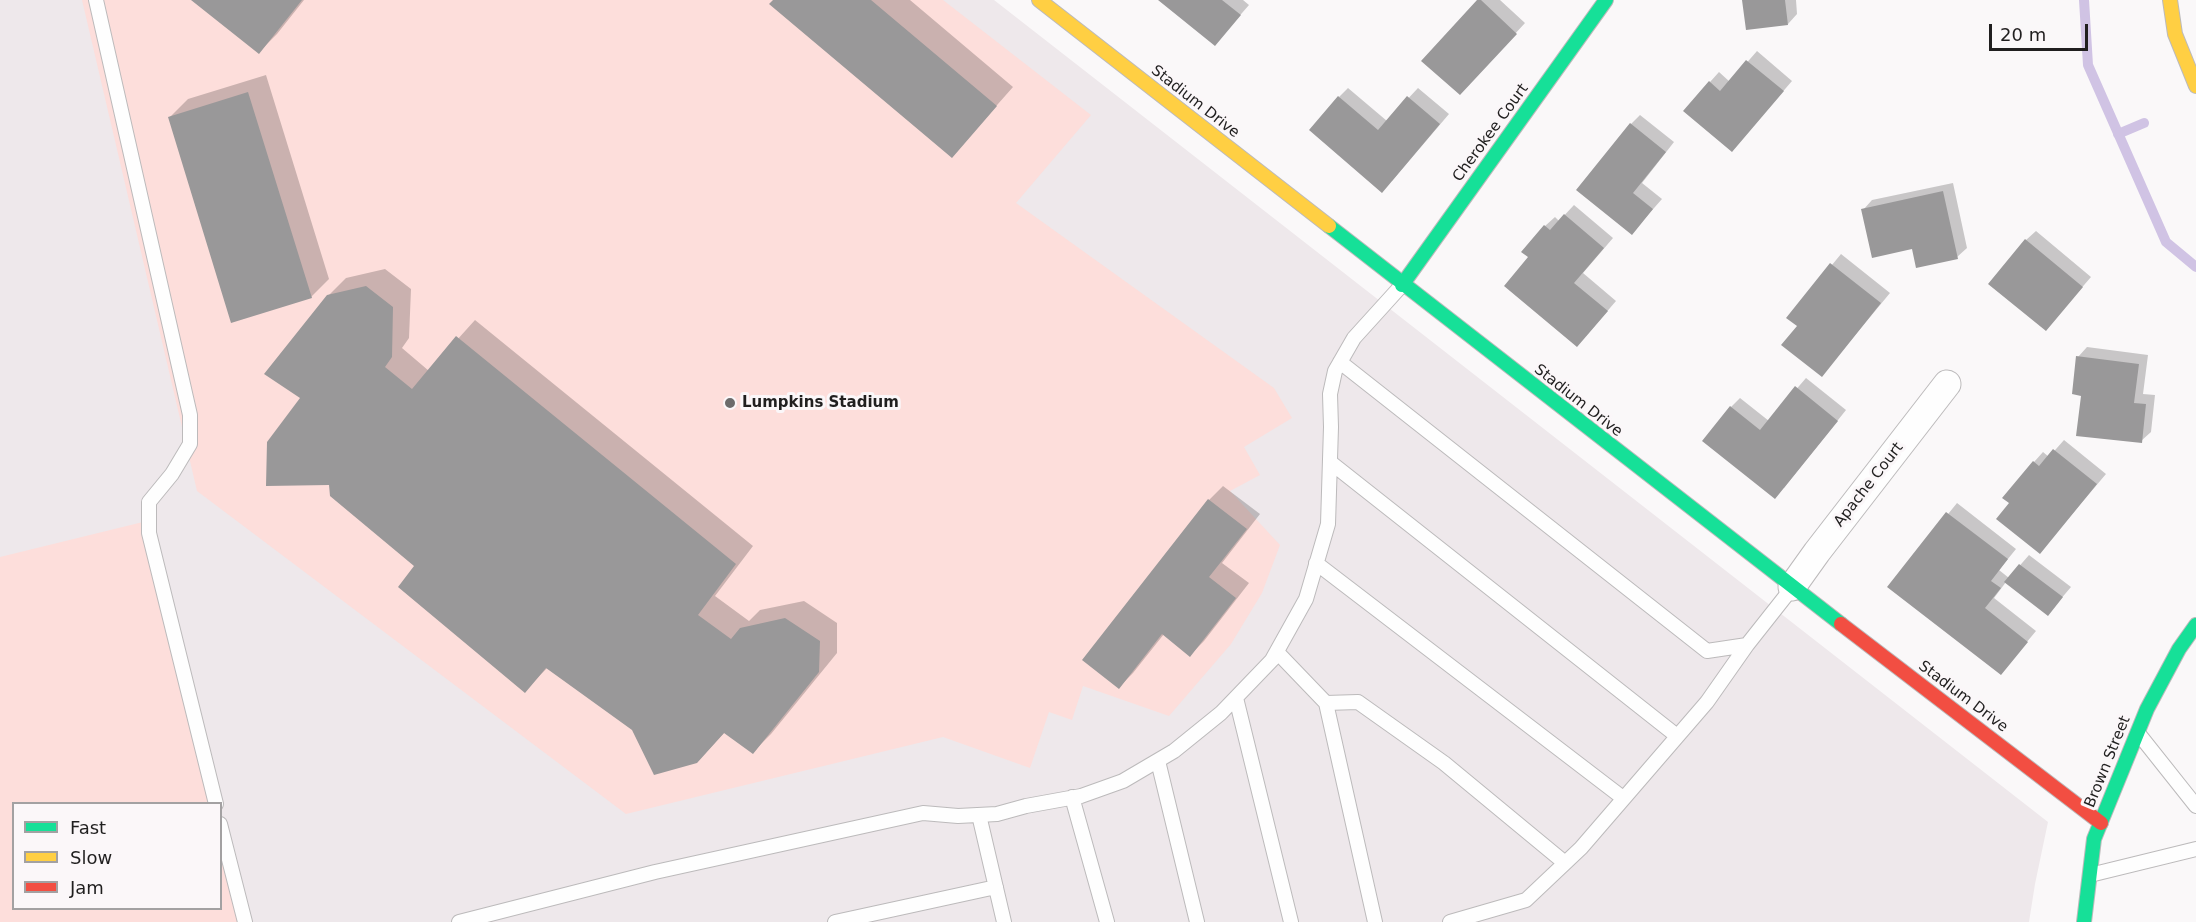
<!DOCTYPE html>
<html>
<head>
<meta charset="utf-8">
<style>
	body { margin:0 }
	#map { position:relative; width:2196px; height:922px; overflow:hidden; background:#faf8f9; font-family:"DejaVu Sans",sans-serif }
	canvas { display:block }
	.legend { position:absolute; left:12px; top:802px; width:210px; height:108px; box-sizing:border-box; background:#fbf7f9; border:2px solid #a3a1a2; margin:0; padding:8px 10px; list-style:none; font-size:18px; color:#201f1f }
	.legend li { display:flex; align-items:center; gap:12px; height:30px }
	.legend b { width:30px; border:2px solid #a3a1a2 }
	.scale { position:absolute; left:1989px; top:24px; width:99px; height:27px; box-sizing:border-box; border:3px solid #201f1f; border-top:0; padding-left:8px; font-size:18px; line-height:21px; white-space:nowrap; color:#201f1f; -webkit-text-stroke:4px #fbf7f9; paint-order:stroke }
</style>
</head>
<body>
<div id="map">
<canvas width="2196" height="922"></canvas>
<ul class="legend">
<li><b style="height:8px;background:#16e098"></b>Fast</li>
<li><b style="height:8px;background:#ffcf43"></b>Slow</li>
<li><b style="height:8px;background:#f24e42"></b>Jam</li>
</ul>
<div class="scale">20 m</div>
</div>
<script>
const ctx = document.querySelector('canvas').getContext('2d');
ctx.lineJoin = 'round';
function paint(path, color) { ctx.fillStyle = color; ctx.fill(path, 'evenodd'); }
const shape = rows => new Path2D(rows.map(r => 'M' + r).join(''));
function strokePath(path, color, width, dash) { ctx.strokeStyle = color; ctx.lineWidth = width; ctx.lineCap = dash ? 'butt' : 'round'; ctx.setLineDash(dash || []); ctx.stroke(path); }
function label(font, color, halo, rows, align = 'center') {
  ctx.font = font + ' "DejaVu Sans",sans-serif'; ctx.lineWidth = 6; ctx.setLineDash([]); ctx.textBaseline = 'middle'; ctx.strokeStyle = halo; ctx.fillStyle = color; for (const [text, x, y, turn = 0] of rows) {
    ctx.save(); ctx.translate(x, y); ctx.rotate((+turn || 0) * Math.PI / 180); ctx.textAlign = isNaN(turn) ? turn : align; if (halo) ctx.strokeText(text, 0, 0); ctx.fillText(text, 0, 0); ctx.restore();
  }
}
paint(shape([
	[0,0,994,0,2048,822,2035,884,2029,922,0,922],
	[14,804,220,804,220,908,14,908]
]), '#eee8eb');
paint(shape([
	[82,0,943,0,1091,115,1016,203,1274,388,1292,418,1244,447,1260,475,1230,491,1280,545,1262,593,1231,644,1169,716,1083,686,1072,720,1049,712,1030,768,943,737,626,814,197,491],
	[143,522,211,803,14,804,14,908,220,908,221,842,240,922,0,922,0,557]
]), '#fddedb');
paint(shape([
	[193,0,304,0,277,34,259,52],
	[775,0,910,0,1013,87,952,156],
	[1161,0,1243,0,1249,5,1215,44],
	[1479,0,1500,0,1525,23,1469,84],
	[1743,0,1796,0,1797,14,1788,24],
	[1757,51,1792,81,1741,140,1710,82,1719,72,1730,82],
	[266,75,329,279,311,297,170,117,188,99],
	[1348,88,1387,121,1418,88,1449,114,1392,181,1339,97],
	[1640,115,1674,142,1642,183,1662,199,1632,233,1631,124],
	[1953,183,1967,248,1957,257,1913,247,1863,210,1872,200],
	[1574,205,1613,238,1583,273,1616,301,1586,336,1530,257,1545,226,1555,217,1559,221],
	[2036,231,2091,277,2046,329,2026,240],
	[1841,254,1890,293,1822,375,1799,325,1789,317],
	[385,269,411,289,409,338,402,348,429,371,475,320,753,546,715,596,749,621,760,610,804,601,837,623,837,653,771,734,753,752,725,732,697,762,634,729,548,667,525,691,416,565,330,483,302,398,328,296,346,278],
	[2087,347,2148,355,2143,394,2155,395,2151,432,2141,441,2082,394,2078,357],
	[1806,378,1846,410,1784,488,1731,407,1740,398,1769,421],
	[2064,440,2106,474,2040,552,2011,503,2034,462,2043,452,2049,457],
	[1223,486,1260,514,1222,563,1249,583,1204,641,1190,655,1164,634,1133,673,1119,687,1209,500],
	[1957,503,2016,549,1999,570,2009,578,2029,555,2071,587,2048,614,2006,582,1994,598,2036,631,2001,673,1889,587]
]), '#0003');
strokePath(shape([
	[2084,0,2088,65,2166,242,2196,267],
	[2118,134,2144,123]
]), '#d0c3e4', 10);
paint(shape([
	[191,0,302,0,259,54],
	[773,0,871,0,997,106,952,158,769,4],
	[1158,0,1222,0,1241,15,1215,46],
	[1477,0,1481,0,1517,34,1460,95,1421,61],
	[1742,0,1785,0,1788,25,1746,30],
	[1746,60,1784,91,1732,152,1683,111,1709,81,1720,91],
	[248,92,312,298,231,323,168,117],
	[1338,96,1378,130,1407,96,1440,124,1382,193,1309,130],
	[1630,123,1666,152,1633,193,1653,209,1632,235,1576,190],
	[1943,191,1958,259,1916,268,1912,249,1872,258,1861,209],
	[1564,214,1604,248,1574,283,1608,311,1577,347,1504,286,1528,257,1521,252,1544,225,1550,230],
	[2025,239,2083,287,2046,331,1988,284],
	[1830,263,1881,303,1822,377,1781,345,1797,326,1786,318],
	[366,286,393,307,392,357,385,367,412,389,456,336,736,564,698,615,731,639,740,628,785,618,820,641,819,672,753,754,724,733,697,763,654,775,632,730,546,668,525,693,398,587,414,566,330,496,329,485,266,486,267,442,300,398,264,374,327,295],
	[2076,356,2139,364,2134,403,2146,404,2142,443,2076,436,2081,396,2072,394],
	[1795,386,1838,421,1775,499,1702,441,1730,406,1760,430],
	[2053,449,2097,484,2040,554,1996,519,2009,503,2002,498,2033,461,2039,466],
	[1208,499,1247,529,1209,577,1236,598,1190,657,1162,634,1119,689,1082,660],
	[1946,512,2008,559,1991,581,2001,588,1985,608,2028,642,2001,675,1887,587],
	[2019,564,2063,597,2048,616,2004,582]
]), '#999899');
const lane = shape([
	[96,0,190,415,190,444,172,474,149,502,149,533,216,804],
	[1340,362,1707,651,1747,645,1792,588],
	[1330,462,1677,736],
	[1316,563,1623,798],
	[1277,652,1326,703,1375,922],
	[1236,698,1291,922],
	[1326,703,1358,702,1444,763,1565,863],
	[2138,733,2196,806],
	[1158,761,1197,922],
	[1072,797,1107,922],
	[979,815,1004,922],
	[220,824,245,922],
	[2090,875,2196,849],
	[459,922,655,872,923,813,958,816,997,814,1026,806,1081,796,1123,781,1174,751,1221,713,1272,660,1306,599,1328,524,1331,427,1330,394,1335,371,1354,338,1402,285],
	[835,922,996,887],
	[1450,922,1526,900,1581,848,1707,702,1747,645]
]);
const street = shape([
	[1792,587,1817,552,1947,384]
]);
const fast = shape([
	[1329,226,1841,624],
	[1402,285,1606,0],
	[2084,922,2094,839,2147,709,2179,649,2196,625]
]);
const slow = shape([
	[1039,0,1329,226],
	[2170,0,2175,34,2196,86]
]);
const jam = shape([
	[1841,624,2101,823]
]);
strokePath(lane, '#bcbabb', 16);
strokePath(street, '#bcbabb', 29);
strokePath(fast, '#bcbabb', 16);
strokePath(slow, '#bcbabb', 16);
strokePath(jam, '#bcbabb', 16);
strokePath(lane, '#fefefe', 14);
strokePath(street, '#fefefe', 27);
strokePath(fast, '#16e098', 14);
strokePath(slow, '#ffcf43', 14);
strokePath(jam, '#f24e42', 14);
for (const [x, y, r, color] of [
	[730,403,6,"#6c6b6b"]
]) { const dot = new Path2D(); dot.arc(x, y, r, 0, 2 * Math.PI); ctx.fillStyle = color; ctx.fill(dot); strokePath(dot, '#fbf7f9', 2); }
label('15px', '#201f1f', '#fbf7f9', [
	["Stadium Drive",1195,102,38],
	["Cherokee Court",1491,133,-54],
	["Stadium Drive",1578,401,38],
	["Apache Court",1869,485,-52],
	["Stadium Drive",1963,697,37],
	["Brown Street",2108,762,-68]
]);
label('bold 15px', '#201f1f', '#fbf7f9', [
	["Lumpkins Stadium",742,403]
], 'left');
</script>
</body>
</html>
